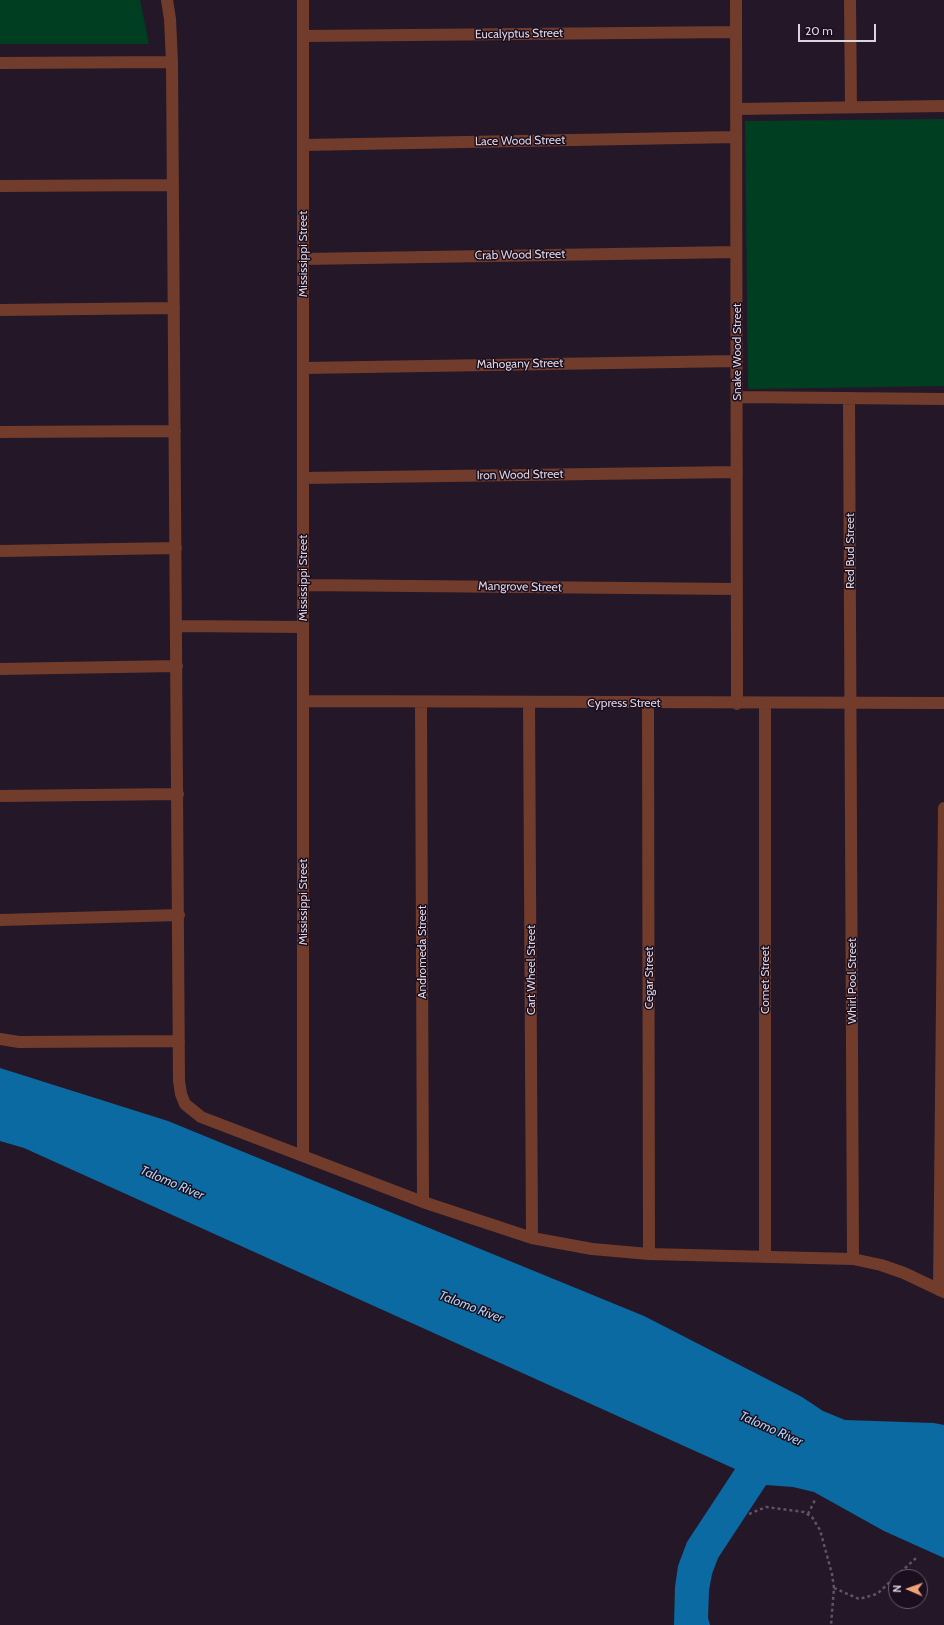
<!DOCTYPE html>
<html>
<head>
<meta charset="utf-8">
<style>
	body { margin:0 }
	#map { position:relative; width:944px; height:1625px; overflow:hidden; background:#241728; font-family:Cabin,sans-serif }
	canvas { display:block }
	.north { position:absolute; left:888px; top:1569px; width:40px; height:40px; box-sizing:border-box; background:#1a0e1f; border:1px solid #685d6c; border-radius:50%; rotate:272deg; font-size:11px; font-weight:700; line-height:16px; text-align:center; color:#ddd4e0 }
	.north::after { content:''; display:block; margin:auto; width:14px; height:18px; background:#efa377; clip-path:polygon(50% 0,100% 100%,50% 72%,0 100%) }
	.scale { position:absolute; left:798px; top:24px; width:78px; height:18px; box-sizing:border-box; border:2px solid #ddd4e0; border-top:0; padding-left:5px; font-size:12px; line-height:14px; white-space:nowrap; color:#ddd4e0; -webkit-text-stroke:3px #1a0e1f; paint-order:stroke }
</style>
</head>
<body>
<div id="map">
<canvas width="944" height="1625"></canvas>
<div class="north">N</div>
<div class="scale">20 m</div>
</div>
<script>
const ctx = document.querySelector('canvas').getContext('2d');
ctx.lineJoin = 'round';
function paint(path, color) { ctx.fillStyle = color; ctx.fill(path, 'evenodd'); }
const shape = rows => new Path2D(rows.map(r => 'M' + r).join(''));
function strokePath(path, color, width, dash) { ctx.strokeStyle = color; ctx.lineWidth = width; ctx.lineCap = dash ? 'butt' : 'round'; ctx.setLineDash(dash || []); ctx.stroke(path); }
function label(font, color, halo, rows, align = 'center') {
  ctx.font = font + ' Cabin,sans-serif'; ctx.lineWidth = 3; ctx.setLineDash([]); ctx.textBaseline = 'middle'; ctx.strokeStyle = halo; ctx.fillStyle = color; for (const [text, x, y, turn = 0] of rows) {
    ctx.save(); ctx.translate(x, y); ctx.rotate((+turn || 0) * Math.PI / 180); ctx.textAlign = isNaN(turn) ? turn : align; if (halo) ctx.strokeText(text, 0, 0); ctx.fillText(text, 0, 0); ctx.restore();
  }
}
paint(shape([
	[0,0,140,0,149,44,0,44],
	[944,119,944,386,748,389,745,121]
]), '#003e21');
paint(shape([
	[0,1068,168,1121,644,1316,802,1397,823,1411,845,1420,934,1423,944,1425,944,1558,884,1531,814,1492,793,1487,766,1485,718,1558,712,1574,709,1590,708,1618,710,1625,674,1625,675,1587,678,1566,687,1542,735,1469,24,1148,0,1141]
]), '#0b6aa1');
strokePath(shape([
	[749,1514,766,1507,804,1512,812,1517,820,1530,832,1574,834,1588,831,1625],
	[808,1514,815,1500],
	[834,1588,859,1599,877,1594,916,1558]
]), '#605464', 2.5, [3, 3]);
strokePath(shape([
	[167,0,170,19,172,62,179,1081,181,1094,185,1104,201,1117,423,1202,532,1238,592,1249,649,1254,853,1259,881,1265,904,1273,944,1292],
	[736,0,737,704],
	[850,0,851,107],
	[303,36,736,32],
	[0,63,172,62],
	[736,109,944,106],
	[303,145,736,137],
	[0,186,173,185],
	[303,259,736,252],
	[0,310,174,308],
	[303,368,737,361],
	[737,397,944,399],
	[849,398,853,1259],
	[0,432,175,431],
	[303,478,737,472],
	[0,551,176,548],
	[303,585,737,589],
	[177,626,303,627],
	[0,669,177,666],
	[303,701,944,703],
	[421,702,423,1202],
	[529,702,532,1238],
	[648,703,649,1254],
	[765,704,765,1257],
	[0,796,178,794],
	[0,920,179,915],
	[0,1039,19,1042,179,1041],
	[303,1155,303,0],
	[939,1290,944,808]
]), '#713c2b', 12);
label('12px', '#ddd4e0', '#1a0e1f', [
	["Eucalyptus Street",519,34,-1],
	["Lace Wood Street",520,141,-1],
	["Mississippi Street",303,254,-90],
	["Crab Wood Street",520,255,-1],
	["Snake Wood Street",737,352,-90],
	["Mahogany Street",520,364,-1],
	["Iron Wood Street",520,475,-1],
	["Red Bud Street",850,551,-90],
	["Mississippi Street",303,578,-90],
	["Mangrove Street",520,587,1],
	["Cypress Street",624,703],
	["Mississippi Street",303,902,-90],
	["Andromeda Street",422,952,-90],
	["Cart Wheel Street",531,970,-90],
	["Cegar Street",649,978,-90],
	["Comet Street",765,980,-90],
	["Whirl Pool Street",852,981,-90]
]);
label('italic 13px', '#abd0ef', '#1a0e1f', [
	["Talomo River",172,1183,23],
	["Talomo River",471,1307,21],
	["Talomo River",771,1429,24]
]);
</script>
</body>
</html>
